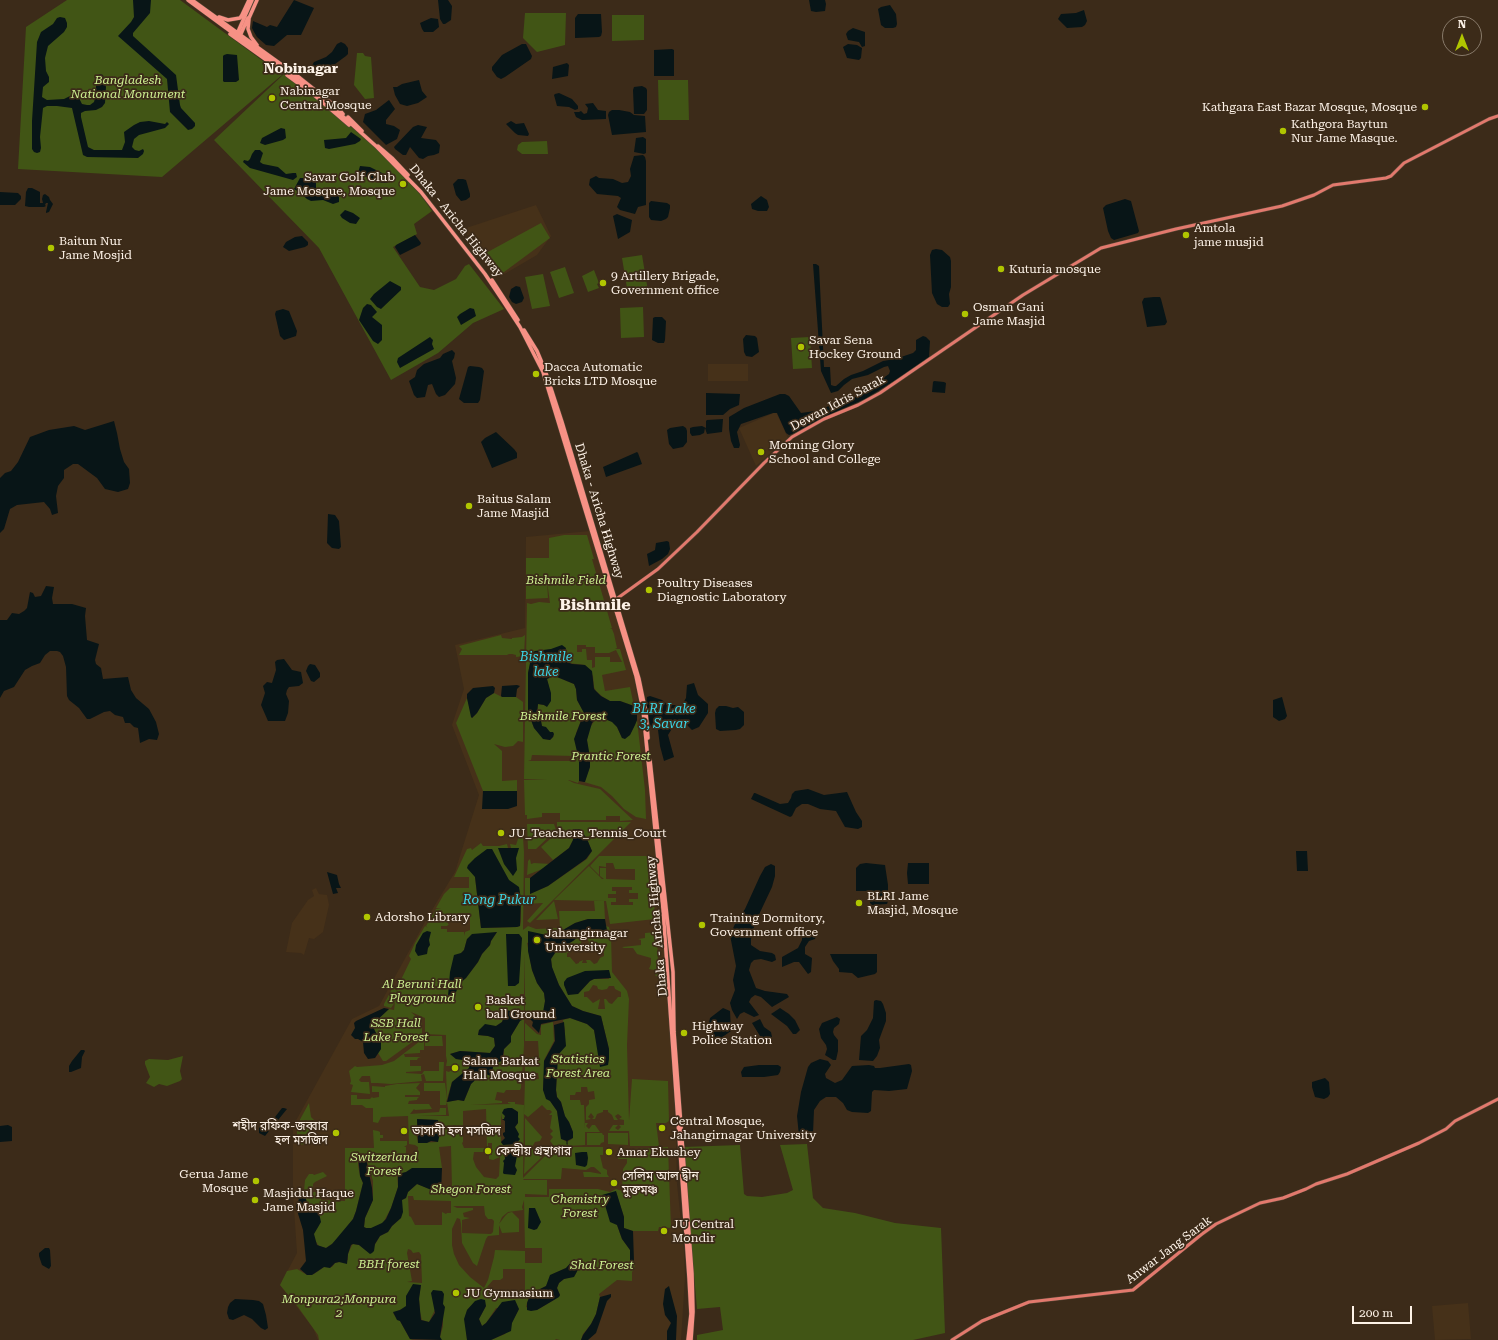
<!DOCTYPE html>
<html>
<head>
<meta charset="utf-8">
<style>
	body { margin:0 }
	#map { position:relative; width:1498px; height:1340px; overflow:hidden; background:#3c2b19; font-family:"Roboto Serif",serif }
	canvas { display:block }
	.north { position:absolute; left:1442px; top:16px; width:40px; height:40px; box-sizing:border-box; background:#3c2b19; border:1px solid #897b6b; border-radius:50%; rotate:0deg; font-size:11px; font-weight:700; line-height:16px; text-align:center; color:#fdf2e7 }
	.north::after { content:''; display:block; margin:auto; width:14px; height:18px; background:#b0c500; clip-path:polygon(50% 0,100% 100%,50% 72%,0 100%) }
	.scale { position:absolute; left:1352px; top:1306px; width:60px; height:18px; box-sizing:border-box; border:2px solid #fdf2e7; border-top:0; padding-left:5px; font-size:12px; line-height:14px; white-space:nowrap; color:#fdf2e7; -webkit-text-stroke:3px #3c2b19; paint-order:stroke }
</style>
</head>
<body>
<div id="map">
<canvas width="1498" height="1340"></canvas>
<div class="north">N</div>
<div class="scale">200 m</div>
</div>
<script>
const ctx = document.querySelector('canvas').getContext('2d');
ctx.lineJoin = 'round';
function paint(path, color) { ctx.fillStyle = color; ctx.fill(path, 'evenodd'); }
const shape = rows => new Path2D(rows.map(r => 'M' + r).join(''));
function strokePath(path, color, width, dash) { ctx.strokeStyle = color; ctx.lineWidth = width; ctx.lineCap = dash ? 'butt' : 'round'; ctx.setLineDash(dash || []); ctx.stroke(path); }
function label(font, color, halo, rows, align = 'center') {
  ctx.font = font + ' "Roboto Serif","Noto Sans Bengali",serif'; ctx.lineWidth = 3.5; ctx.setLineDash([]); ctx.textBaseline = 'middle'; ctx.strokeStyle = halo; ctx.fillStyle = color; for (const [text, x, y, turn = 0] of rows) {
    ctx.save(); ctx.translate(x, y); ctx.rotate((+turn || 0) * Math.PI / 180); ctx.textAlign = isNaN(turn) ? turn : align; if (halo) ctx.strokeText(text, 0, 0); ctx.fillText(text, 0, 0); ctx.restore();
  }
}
paint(shape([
	[536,205,551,236,537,255,501,276,496,274,463,229],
	[708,364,748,364,748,381,708,381],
	[776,412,788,438,756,466,739,428],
	[590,531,634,678,642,725,661,909,676,1131,677,1184,684,1250,685,1277,681,1340,318,1340,313,1328,280,1285,297,1253,293,1194,293,1126,352,1019,379,1006,426,920,455,872,479,795,452,725,464,689,455,645,525,628,526,537],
	[316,888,319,894,327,895,329,905,323,932,314,939,309,938,304,955,301,953,286,952,292,923,308,900,314,896,312,890],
	[1468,1303,1471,1339,1435,1340,1432,1306]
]), '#463119');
paint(shape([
	[67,0,180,0,282,75,162,177,18,169,26,27],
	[525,13,566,13,565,45,537,52,523,38],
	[612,15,644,15,644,40,612,41],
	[357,53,363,53,365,56,371,57,374,98,365,99,354,85],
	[285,73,354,129,394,164,422,197,432,211,414,224,417,234,393,247,420,287,434,290,456,279,465,266,469,264,504,309,473,323,438,353,391,380,319,248,214,140],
	[658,80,688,80,689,120,659,120],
	[547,141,548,154,522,154,517,150,518,145,522,142],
	[541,223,550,238,500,275,484,254],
	[642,255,648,291,628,294,622,258],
	[565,267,574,293,559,298,550,272],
	[594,270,599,283,597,284,599,288,588,292,582,276],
	[543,274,550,306,532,309,525,277],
	[643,307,644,337,621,338,620,308],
	[810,337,812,368,793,369,791,338],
	[564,535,587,535,594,559,592,559,612,628,610,629,612,629,614,634,617,648,615,649,620,649,626,670,602,675,605,691,630,687,634,706,620,701,610,701,603,697,596,691,594,687,593,676,585,665,569,663,564,661,562,657,565,652,554,649,533,652,528,673,528,712,534,728,545,739,550,740,554,736,542,726,540,716,537,714,538,704,544,705,545,706,549,688,547,679,553,677,557,677,574,684,576,689,577,700,584,713,576,733,579,760,579,781,578,783,569,780,556,780,568,780,574,783,600,789,633,820,620,821,620,816,606,816,606,820,560,820,560,813,542,813,542,817,527,819,527,815,525,815,524,780,547,780,524,779,527,603,531,604,539,602,550,603,547,581,548,598,526,599,526,558,549,558,549,538],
	[577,645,586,645,586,647,595,647,595,653,609,653,616,650,622,662,610,662,610,657,595,657,595,667,592,668,592,660,587,660,586,649,582,649,582,652,577,652],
	[532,755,575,756,576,759,573,761,528,761,531,760],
	[501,635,502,638,512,639,512,638,522,637,525,635,524,656,516,657,516,655,512,654,509,654,507,655,459,655,462,649,459,646],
	[494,693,502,697,516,697,523,702,523,742,518,741,513,746,505,747,494,744,502,751,502,781,517,780,517,791,483,791,456,723,467,698,472,718,477,713,486,698],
	[600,719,605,719,613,722,617,727,622,738,630,735,637,720,645,790,646,819,636,817,624,809,612,796,601,787,584,782,590,767,587,740,589,729,595,720],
	[557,822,631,822,530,923,527,921,543,903,525,904,525,878,530,878,530,894,548,886,587,859,592,851,587,839,580,829,573,829,573,840,569,848,553,860,541,847,557,833],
	[527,824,554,824,556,830,536,849,528,849],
	[519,836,523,837,524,852,523,930,528,926,536,929,560,928,559,911,595,911,594,901,604,901,605,919,588,919,575,923,563,930,551,936,527,943,532,970,537,983,544,993,545,1001,544,1012,530,1018,525,1018,525,953,524,994,509,994,520,994,520,999,516,999,516,1005,517,1006,520,1006,522,1001,524,1000,524,1046,521,1088,520,1090,506,1090,504,1093,497,1092,495,1100,502,1101,502,1103,471,1105,511,1104,508,1103,508,1102,515,1102,515,1104,524,1105,523,1178,554,1147,603,1147,603,1155,600,1155,603,1168,607,1170,607,1174,609,1177,584,1177,583,1172,590,1172,601,1174,601,1173,594,1167,591,1167,586,1170,562,1168,561,1179,523,1179,524,1180,547,1180,547,1195,525,1194,525,1197,549,1197,549,1189,598,1189,610,1192,616,1189,622,1191,623,1169,627,1163,627,1159,618,1159,618,1150,668,1147,671,1228,659,1227,658,1231,633,1231,624,1228,624,1217,616,1192,603,1195,617,1225,622,1239,630,1250,630,1262,634,1262,635,1268,632,1272,632,1281,617,1280,599,1294,600,1297,596,1314,591,1324,583,1334,581,1340,560,1340,556,1339,555,1340,491,1340,505,1334,519,1309,496,1308,486,1323,482,1326,479,1319,486,1306,471,1306,467,1310,466,1330,467,1340,441,1340,440,1337,443,1326,443,1293,429,1322,422,1320,420,1312,419,1297,421,1285,406,1296,406,1307,393,1313,397,1319,400,1321,410,1339,413,1340,319,1340,318,1335,298,1307,280,1285,287,1271,297,1269,307,1275,314,1274,324,1267,332,1267,335,1263,348,1260,348,1254,352,1245,353,1244,359,1245,370,1253,380,1236,388,1232,392,1226,401,1218,402,1200,406,1198,408,1192,417,1184,441,1193,441,1188,452,1188,451,1146,439,1147,442,1168,413,1168,406,1172,397,1174,398,1187,391,1208,383,1223,371,1229,366,1228,364,1227,365,1218,373,1200,373,1181,365,1154,359,1153,358,1155,358,1165,360,1176,363,1183,356,1211,353,1219,336,1241,326,1248,319,1246,314,1239,314,1232,319,1225,313,1208,307,1203,304,1191,305,1180,309,1174,313,1174,314,1175,323,1172,327,1176,315,1182,313,1184,313,1192,321,1192,321,1200,345,1201,345,1148,374,1148,373,1130,378,1131,380,1132,380,1135,383,1135,383,1138,380,1138,380,1141,407,1141,407,1145,404,1147,406,1147,406,1157,413,1159,417,1158,418,1147,415,1145,409,1144,408,1116,381,1117,378,1123,373,1122,373,1108,366,1108,362,1105,351,1105,351,1095,357,1095,357,1099,370,1099,372,1097,373,1098,379,1097,379,1092,372,1092,372,1086,385,1087,385,1086,397,1084,420,1083,416,1088,420,1092,420,1095,405,1095,405,1097,419,1097,417,1099,417,1100,409,1101,408,1104,429,1104,432,1109,415,1110,414,1109,410,1114,439,1112,440,1108,446,1108,446,1115,418,1116,449,1116,447,1102,446,1105,440,1105,440,1091,424,1091,424,1083,445,1083,447,1099,446,1071,449,1072,450,1071,458,1071,458,1066,446,1066,447,1061,446,1056,446,1035,425,1034,425,1018,411,1012,421,1021,422,1026,422,1035,386,1061,383,1061,378,1053,381,1049,381,1043,373,1027,374,1023,389,1009,394,1010,395,1002,391,1008,384,1006,384,1004,393,987,397,991,398,986,411,959,409,956,415,943,425,926,428,928,426,926,436,909,441,909,436,908,444,894,450,888,469,888,469,877,454,877,467,849,471,848,472,850,481,843,483,846,499,846,507,844,508,848,511,848,510,844,516,845],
	[492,849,499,865,521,899,521,921,520,926,517,927,481,928,475,877],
	[470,913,470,930,465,932,465,936,464,932,447,932,447,929,441,929,441,926,447,926,449,924,448,924,447,918,449,918,450,914],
	[497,932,491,941,490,945,482,954,478,962,466,978,459,984,461,953,464,950,467,939],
	[505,1010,518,1012,520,1021,511,1036,511,1042,504,1049,504,1055,493,1067,491,1076,483,1073,479,1076,471,1084,464,1101,459,1100,446,1102,452,1082,469,1068,470,1061,456,1059,450,1054,460,1051,490,1053,495,1046,494,1038,488,1036,478,1035,479,1030,496,1026,502,1022],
	[486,1109,487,1148,464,1148,462,1143,463,1142,463,1111],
	[515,1110,518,1112,518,1123,515,1127,518,1133,518,1142,516,1144,510,1145,501,1143,501,1114,502,1119,504,1119,505,1116],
	[417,1119,438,1120,438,1142,418,1143,417,1137,413,1131,413,1128,417,1130],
	[488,1143,492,1143,492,1155,489,1155,489,1159,493,1160,500,1157,499,1176,496,1179,484,1177,476,1167,473,1159,474,1152,484,1152,484,1149,488,1149],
	[408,1196,413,1196,414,1200,451,1201,451,1213,447,1213,446,1214,442,1212,442,1225,415,1225,411,1217,409,1216],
	[524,1200,525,1248,542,1248,542,1263,525,1263,525,1251,495,1250,494,1257,488,1280,484,1288,470,1277,459,1265,454,1254,452,1245,452,1229,457,1218,460,1219,461,1224,462,1243,473,1263,477,1266,486,1239,488,1236,499,1235,499,1225,502,1233,519,1232,519,1219,512,1212,508,1213,505,1216,499,1224,502,1217,508,1212,523,1210,522,1207],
	[453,1206,484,1206,485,1215,488,1219,492,1219,494,1221,493,1232,491,1234,462,1233,462,1220,470,1218,464,1217,463,1213,473,1210,473,1208,457,1208],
	[408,1249,411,1250,413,1253,419,1252,421,1255,422,1283,407,1282,412,1281,407,1253],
	[574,1259,581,1264,575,1275,564,1279,559,1283,557,1288,560,1295,554,1300,537,1310,526,1307,527,1303,530,1295,534,1292,546,1286,553,1274,566,1268],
	[503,1269,525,1269,525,1290,489,1291,489,1287,487,1287,493,1280,500,1280,503,1278],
	[599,856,652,856,655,919,610,924,606,901,554,900,589,866,602,879,604,879,600,876,600,868,606,868,606,879,635,880,635,869,615,869,613,863,606,863,606,867,599,866,599,875,590,866],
	[612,887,632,887,632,890,629,890,629,893,638,893,638,899,629,899,629,902,633,902,633,905,611,905,611,902,616,902,616,898,608,898,608,894,616,894,616,891,612,891],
	[530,859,531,864,534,863,551,864,545,868,527,875,528,861],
	[554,901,558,919,536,920],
	[606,926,609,927,611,936,612,972,627,991,629,999,627,1045,629,1121,632,1079,668,1081,669,1121,666,1123,656,1123,659,1146,630,1146,629,1131,609,1131,613,1125,618,1125,615,1128,618,1130,621,1127,619,1125,624,1125,624,1120,619,1119,622,1117,618,1114,615,1116,618,1120,614,1120,612,1115,608,1112,608,1110,603,1110,603,1112,597,1114,595,1119,592,1119,594,1117,591,1113,588,1117,591,1119,586,1120,586,1107,589,1104,589,1100,595,1099,594,1091,588,1092,587,1087,581,1087,581,1092,576,1092,575,1095,570,1095,570,1100,580,1100,581,1105,584,1105,585,1129,585,1123,588,1123,586,1126,589,1129,592,1125,595,1125,600,1132,585,1132,585,1145,568,1146,567,1142,567,1146,554,1146,550,1141,553,1137,550,1134,553,1131,550,1128,552,1115,549,1115,552,1112,550,1110,547,1110,542,1105,528,1117,524,1114,525,1080,539,1079,538,1073,525,1073,525,1058,539,1057,538,1041,525,1041,525,1023,537,1034,541,1035,541,1025,553,1022,554,1041,544,1060,544,1074,543,1090,557,1111,562,1139,567,1142,572,1139,573,1132,569,1122,565,1117,561,1102,557,1097,556,1090,558,1055,565,1031,563,1020,570,1018,587,1024,594,1030,598,1048,608,1065,609,1049,601,1016,583,1011,572,1006,559,985,552,968,551,959,557,950,573,941,587,930,607,931],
	[584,939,588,940,589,942,587,950,590,949,593,946,595,945,601,952,604,953,604,956,600,958,597,963,594,964,590,960,586,960,587,963,582,963,583,960,579,962,579,963,576,964,570,957,567,957,567,953,570,953,576,945,583,950,581,942],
	[609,970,609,979,594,979,590,981,578,994,566,993,604,971],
	[593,985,597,986,598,989,602,990,607,989,609,986,614,986,615,989,621,992,621,997,618,997,612,1004,609,1003,606,999,604,999,605,1009,598,1009,600,999,593,1003,587,997,584,997,584,992,589,991],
	[657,932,658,963,659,978,655,975,654,970,649,969,651,964,651,958,637,954,633,948,624,948,622,947,641,945,641,940,638,939,645,938,645,933],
	[425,1036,442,1036,443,1046,425,1046],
	[424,1038,424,1050,420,1050,420,1053,404,1054,405,1057,421,1057,418,1058,417,1060,410,1060,410,1066,421,1066,421,1071,406,1072,406,1073,422,1074,424,1071,439,1071,439,1062,444,1062,443,1081,426,1081,424,1074,421,1075,422,1081,391,1084,377,1083,371,1083,370,1076,362,1076,359,1080,361,1082,369,1082,370,1094,351,1092,353,1085,350,1084,351,1081,349,1071,355,1066,357,1067,382,1065,394,1061],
	[183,1056,180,1071,182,1079,180,1081,167,1086,159,1084,154,1087,146,1083,150,1077,145,1064,145,1061,149,1059,168,1060],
	[309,1103,311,1117,315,1121,315,1125,311,1129,315,1141,313,1143,298,1145,297,1141,297,1125],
	[525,1118,542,1137,540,1141,535,1142,532,1147,525,1146],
	[587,1133,602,1133,603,1135,604,1135,604,1142,601,1143,600,1145,587,1145],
	[608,1133,628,1133,628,1145,608,1144],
	[807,1144,813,1198,823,1208,855,1213,895,1223,941,1228,945,1333,913,1340,697,1340,697,1335,723,1330,720,1307,697,1309,683,1147,740,1145,744,1194,747,1196,762,1197,787,1193,793,1190,780,1145],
	[525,1149,532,1149,536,1153,541,1153,542,1157,524,1174]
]), '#415515');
paint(shape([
	[133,0,151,0,150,13,133,33,133,36,176,75,180,105,181,108,195,123,195,126,192,129,188,130,170,112,167,79,118,36,131,22,134,17],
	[294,0,314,8,301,35,287,35,274,46,266,45,257,37,254,32,252,28,253,21,267,27,270,25,277,27],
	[438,0,448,0,452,6,451,20,445,24,443,24,440,19],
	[809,0,825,0,826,4,825,11,816,12,811,11],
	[890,5,896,14,897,24,896,27,893,28,885,28,881,25,878,9,881,7],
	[1084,10,1087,21,1085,25,1082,27,1067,28,1058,19,1061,14,1076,13],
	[578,14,601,14,602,32,601,36,599,37,575,38,575,18],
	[60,17,65,18,67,23,67,27,64,32,48,46,45,58,46,71,49,77,49,82,43,87,42,97,47,100,64,99,72,95,75,90,79,92,79,98,82,104,87,105,90,105,94,102,95,98,97,76,100,74,103,75,106,87,105,103,102,107,96,110,85,111,81,113,81,117,88,147,94,150,122,150,125,142,124,132,134,125,140,122,149,121,165,124,167,122,169,124,165,128,139,135,134,139,132,147,135,150,139,151,143,149,144,151,143,154,138,158,87,157,83,155,72,108,57,106,47,106,43,108,40,137,41,148,40,152,37,153,34,152,32,149,32,121,37,42,41,32,53,24,57,18],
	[431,18,438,19,439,27,433,32,424,32,422,29,420,23],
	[853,28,865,32,865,46,862,47,859,42,848,40,846,34,848,31],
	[341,42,345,44,348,48,348,54,346,56,320,75,315,76,310,69,314,62,326,57,332,52,337,44],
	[522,44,526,44,532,56,531,59,505,77,501,79,497,77,492,70,492,67,502,55],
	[848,44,857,45,862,48,861,58,859,60,847,58,843,47],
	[672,49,674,50,674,76,654,76,654,50],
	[227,54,237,55,239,80,236,82,224,82,223,81,223,56,224,55],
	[567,63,569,65,568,76,552,79,553,67],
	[419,80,422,91,427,97,418,103,407,106,400,104,395,95,393,87,397,87,402,84],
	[642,86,646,88,647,90,647,110,644,114,634,114,633,90,634,87],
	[559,93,572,99,578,106,578,109,575,110,569,107,557,106,554,95,555,94],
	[389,100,395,109,386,120,386,124,394,126,400,130,397,139,386,145,363,122,365,114,376,110],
	[593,103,598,110,606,111,606,119,582,120,576,117,574,112,579,112,581,111,584,114,587,113,588,108,585,104],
	[612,110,619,110,630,112,634,115,645,116,646,132,612,135,608,115,609,112],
	[511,121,516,124,524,123,529,134,528,136,518,135,515,133,506,124],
	[418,125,427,127,421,138,436,140,440,145,439,153,434,155,428,156,423,159,419,158,410,147,406,155,403,155,395,149,394,147,413,127],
	[281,128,285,129,286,138,283,140,265,145,260,143,262,138],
	[351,132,361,139,360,141,355,144,329,149,325,148,324,140,346,138],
	[643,137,646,139,646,153,644,154,634,152,636,138],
	[255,150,260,150,263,153,260,162,263,164,278,167,286,174,293,173,296,173,297,177,293,180,250,168,243,162,244,160,248,161,250,159,252,154],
	[643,155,645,157,646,161,646,205,638,207,635,214,620,210,617,207,621,198,618,196,597,194,589,185,590,179,596,176,599,178,613,179,622,183,628,182,631,176,630,169,634,156],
	[360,166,370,167,386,175,389,179,388,182,387,183,382,183,367,177,359,175,358,173],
	[300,178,313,178,316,180,316,193,322,194,332,191,339,197,339,202,333,204,323,200,311,201,307,199,299,192,294,189],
	[458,179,463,179,466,180,470,194,470,197,466,200,461,201,456,195,453,184],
	[28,188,32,188,40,192,40,203,43,203,42,199,43,195,45,194,49,197,50,200,53,204,49,212,46,213,46,212,48,203,46,203,45,205,46,206,44,207,29,207,25,206,26,192],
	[0,192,18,193,21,196,21,199,15,205,0,205],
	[761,196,767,200,769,207,767,211,758,211,752,209,751,204],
	[1125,199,1131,201,1139,231,1138,233,1114,240,1111,238,1108,231,1103,208,1106,205],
	[651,201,667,203,670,205,670,208,668,217,666,219,661,221,651,220,649,217,649,203],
	[345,210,353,213,360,218,356,224,350,223,342,218,340,215],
	[617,214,632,220,630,232,618,239,613,216],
	[415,235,421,243,420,245,400,255,395,247,396,245],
	[302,236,308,242,308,245,305,247,289,251,283,247,286,242,295,237],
	[936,249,942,250,950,257,951,261,951,287,949,294,950,304,948,307,942,307,937,304,932,293,930,255,932,250],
	[813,264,816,264,819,266,824,367,830,367,831,385,834,386,836,386,844,379,851,375,863,371,883,361,895,359,913,353,916,350,916,340,923,336,926,337,930,341,929,357,902,376,865,399,828,415,792,434,789,435,786,433,777,413,773,413,741,424,737,432,740,445,739,448,734,448,731,441,729,429,729,417,744,408,780,394,785,394,789,396,801,413,815,411,825,408,839,400,856,397,889,374,890,371,888,366,884,367,868,375,852,379,844,385,838,391,831,393,821,371],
	[390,281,401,287,401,290,381,309,377,307,370,299,374,294],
	[516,286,520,287,524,298,522,302,516,304,512,302,509,297,511,289],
	[1154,297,1160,297,1161,299,1167,322,1165,325,1147,327,1142,302,1144,298],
	[367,304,371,305,377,312,372,317,382,325,382,340,378,344,373,341,359,320,363,308],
	[470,308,474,309,476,316,461,325,457,317,460,314],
	[283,309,289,311,297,331,296,336,284,340,280,336,275,314,276,311],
	[655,317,662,317,666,321,665,340,664,343,658,343,652,340,653,318],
	[746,335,755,336,757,338,759,352,752,357,746,356,744,352,743,339],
	[430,337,433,340,432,344,434,349,400,368,397,362,398,358],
	[452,350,455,353,454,358,452,361,456,378,455,384,445,395,439,397,436,394,432,384,428,385,425,397,417,398,414,395,409,381,415,377,417,370,424,364,440,358,443,354],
	[470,366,479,367,482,368,484,371,480,400,478,403,464,403,459,399,468,367],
	[934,381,944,382,946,383,945,393,932,392,933,382],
	[706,393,740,394,739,405,730,409,723,415,706,415],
	[723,419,722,432,707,434,705,428,704,433,700,435,692,436,690,433,690,428,693,427,702,426,706,428,706,421,707,420],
	[114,421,117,433,120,449,124,462,129,469,130,483,128,489,118,492,105,489,97,478,78,464,73,464,64,470,64,478,58,486,56,496,58,513,52,515,50,509,44,502,17,505,10,509,4,529,0,533,0,478,5,473,11,471,18,462,30,437,49,430,74,426,85,430],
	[683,426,686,428,687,431,687,442,683,447,673,449,669,444,667,430,670,428],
	[496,432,514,449,517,453,517,458,492,468,481,442,485,438],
	[637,452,638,453,642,464,606,477,603,467],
	[328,514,335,515,339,521,341,547,339,549,332,548,327,543],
	[667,541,669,542,670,549,668,554,662,559,649,566,647,554,655,550,656,543],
	[46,586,54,587,52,598,53,604,72,604,86,608,85,616,87,640,99,644,95,660,96,664,101,668,103,679,128,677,131,690,136,698,149,709,156,722,159,734,157,740,149,739,140,743,138,728,134,727,130,723,125,723,123,717,115,715,110,711,104,712,90,719,87,719,79,708,69,700,67,696,66,667,63,656,60,652,57,651,50,651,45,655,40,663,32,666,25,670,14,687,4,691,0,698,0,620,7,620,12,613,19,614,24,611,27,608,30,592,33,593,35,597,41,596],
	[562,645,566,648,565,652,562,657,564,661,572,664,585,665,592,671,594,689,601,696,610,701,620,701,634,706,637,711,637,720,635,725,630,735,625,739,622,738,617,727,612,722,605,719,600,719,595,720,592,723,587,740,590,757,590,767,585,782,584,782,579,781,579,760,574,739,584,713,577,700,576,689,574,684,557,677,551,677,547,679,551,693,551,701,547,707,544,705,538,704,537,714,540,716,542,726,546,727,550,732,553,732,554,734,553,737,550,740,543,739,534,728,528,712,528,673,532,653,535,651,551,649],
	[284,659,292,670,301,672,303,683,299,686,289,687,287,690,286,694,289,701,288,713,285,721,268,721,261,705,265,693,263,686,267,682,272,683,276,670,275,662,277,660],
	[310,664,315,665,320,673,320,677,314,682,311,681,306,671,308,666],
	[694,683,698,695,708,704,708,713,699,727,692,730,685,723,673,727,668,735,674,757,664,761,660,746,658,730,657,728,653,730,650,724,646,706,647,697,650,696,662,700,667,704,672,705,682,705,686,698,687,685],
	[517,685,520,686,517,689,516,697,502,697,501,696,502,686],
	[493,686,495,688,494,693,486,698,477,713,472,718,471,717,467,698,467,694,473,688],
	[1282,697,1287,716,1285,719,1279,721,1273,717,1273,700],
	[719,706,726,706,733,708,738,707,744,712,744,725,740,729,736,730,720,731,716,729,715,713,716,709],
	[808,789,824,795,847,792,856,812,862,821,862,827,858,829,845,827,836,811,820,809,808,804,802,804,796,808,792,816,790,817,751,799,754,793,755,793,780,804,788,803,791,798,792,794,795,791],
	[483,791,517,791,517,806,508,809,482,809],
	[573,829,580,829,587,839,592,851,586,859,548,886,530,894,530,878,569,848,573,840],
	[519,848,516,858,517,870,513,876,504,864,498,848],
	[487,849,492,849,509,880,519,887,521,899,520,926,517,927,481,928,475,877,467,868,468,865,475,858],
	[1296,851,1307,851,1308,871,1297,871],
	[866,863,885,865,888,885,888,901,887,904,872,905,870,903,869,891,856,891,856,868,860,864],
	[908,863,929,863,929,884,908,884,907,873],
	[771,864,775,866,775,876,772,887,755,923,751,939,751,945,760,951,772,953,775,955,776,960,772,962,761,959,754,960,751,963,749,970,756,988,765,991,787,994,789,997,772,1007,761,997,755,995,751,998,749,1002,759,1015,754,1017,744,1012,740,1014,737,1019,732,1010,730,1003,735,990,733,980,736,966,730,935,735,924,745,909,760,876,765,867],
	[327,872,337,875,339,884,341,888,336,888,338,893,333,894],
	[588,919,605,919,607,931,587,930,573,941,557,950,551,959,552,967,559,985,572,1006,583,1011,601,1016,609,1049,609,1059,608,1065,600,1067,594,1030,587,1024,570,1018,541,1024,539,1033,532,1026,533,1022,531,1020,526,1019,530,1018,530,1016,533,1014,539,1012,541,1013,543,1012,545,1001,544,993,537,983,532,970,528,951,528,931,551,936,563,930,575,923],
	[427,931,431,932,429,940,430,945,428,948,427,954,418,956,415,951,416,945,423,933],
	[497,932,491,941,490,945,482,954,478,962,466,978,459,984,455,995,448,996,450,972,454,955,461,953,464,950,467,939,472,934],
	[815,933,817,934,815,939,809,941,805,947,805,954,812,958,811,972,808,974,799,962,794,962,782,967,782,957,798,948,802,940,802,937],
	[506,934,519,934,522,938,519,983,515,986,508,986],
	[830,954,877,954,877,972,875,974,858,978,852,973,839,972,839,969,833,961],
	[609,970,611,978,594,979,590,981,578,994,568,995,564,985,564,982,567,978,585,971],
	[876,1000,881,1001,883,1004,886,1013,886,1021,879,1040,880,1048,877,1056,873,1061,859,1060,861,1036,867,1030,873,1018,874,1001],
	[384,1008,389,1009,374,1023,373,1027,381,1043,381,1049,375,1058,368,1059,364,1053,363,1042,358,1039,355,1039,351,1035,355,1028,354,1023,356,1021],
	[723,1008,730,1011,731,1031,721,1038,709,1044,705,1043,710,1018],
	[780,1008,789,1014,795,1020,800,1030,796,1034,793,1034,787,1026,771,1014],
	[505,1010,518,1012,519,1017,522,1018,522,1020,520,1021,511,1036,511,1042,504,1049,502,1061,496,1063,493,1067,491,1076,483,1073,471,1084,464,1101,458,1100,447,1102,452,1082,469,1068,470,1061,456,1059,450,1054,460,1051,490,1053,495,1046,494,1038,488,1036,478,1035,479,1030,485,1024,496,1026,502,1022,504,1017,502,1013],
	[837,1017,840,1019,839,1024,834,1028,833,1032,834,1035,838,1040,838,1051,836,1060,833,1060,825,1055,827,1049,826,1045,821,1038,819,1029,822,1023],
	[760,1019,764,1027,771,1032,772,1037,770,1038,763,1037,760,1036,752,1023],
	[564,1022,566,1046,558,1055,556,1090,557,1097,561,1102,565,1116,569,1122,573,1132,573,1138,567,1141,561,1139,557,1111,550,1101,546,1099,543,1090,544,1061,555,1041,554,1025],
	[81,1050,84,1050,85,1051,82,1057,81,1068,71,1072,69,1072,69,1066,72,1061],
	[820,1059,828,1061,831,1065,825,1074,826,1078,835,1083,842,1080,852,1066,869,1065,874,1066,875,1068,880,1068,909,1064,911,1065,912,1071,907,1089,889,1091,874,1090,872,1092,871,1111,868,1113,852,1112,847,1110,843,1103,836,1097,826,1097,820,1101,814,1110,813,1133,811,1136,806,1138,802,1138,799,1136,797,1116,801,1092,808,1067,811,1063],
	[759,1065,778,1065,781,1067,780,1072,778,1075,764,1077,742,1077,741,1072,744,1067],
	[1325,1078,1329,1082,1330,1094,1328,1097,1324,1099,1315,1097,1312,1087,1312,1082],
	[282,1108,284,1108,287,1109,265,1136,259,1133,259,1125,272,1121],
	[508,1108,512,1108,518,1112,518,1123,515,1127,519,1134,518,1137,520,1139,516,1144,503,1145,501,1142,505,1138,503,1135,503,1133,505,1132,505,1121,502,1119,504,1119,505,1116,502,1113,504,1109],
	[417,1119,438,1120,440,1133,438,1142,431,1141,427,1143,418,1143],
	[8,1125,12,1127,12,1141,0,1142,0,1126],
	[504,1151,518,1151,515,1166,517,1170,515,1175,504,1174,503,1173,504,1163,503,1161,505,1159],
	[582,1152,587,1152,588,1158,587,1165,585,1167,576,1165,575,1153],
	[365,1154,372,1188,373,1200,365,1218,364,1227,366,1228,371,1228,382,1223,386,1219,391,1208,398,1187,398,1176,399,1174,406,1172,412,1168,442,1168,441,1194,417,1184,408,1192,406,1198,402,1200,403,1212,401,1218,392,1226,388,1232,380,1236,375,1244,374,1251,372,1253,370,1254,359,1245,353,1244,351,1245,348,1254,347,1264,339,1262,335,1263,330,1268,324,1267,312,1275,307,1275,300,1269,306,1261,303,1230,296,1207,296,1203,299,1200,296,1193,299,1190,304,1191,307,1203,319,1213,321,1222,314,1234,317,1245,326,1248,332,1244,353,1219,356,1211,363,1183,360,1176,358,1155],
	[616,1191,624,1217,624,1228,633,1231,634,1262,630,1262,630,1250,622,1239,617,1225,610,1222,602,1195],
	[529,1208,535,1208,541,1222,537,1229,534,1230,528,1228],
	[45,1248,49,1248,50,1250,51,1266,49,1269,42,1265,39,1256,39,1253],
	[574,1259,581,1264,574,1277,564,1279,559,1283,557,1288,560,1295,559,1297,537,1310,531,1311,527,1310,527,1303,530,1295,534,1292,546,1286,550,1275,566,1268],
	[413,1284,421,1285,419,1299,421,1320,429,1322,435,1313,431,1293,433,1290,442,1291,444,1294,443,1304,445,1307,440,1337,442,1340,410,1339,400,1321,397,1320,393,1312,400,1310,406,1306,406,1296],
	[669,1286,677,1316,676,1340,667,1340,667,1331,671,1323,665,1315,663,1304,665,1289],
	[611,1294,611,1297,607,1301,596,1333,588,1340,581,1340,583,1335,591,1324,596,1314,600,1297],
	[235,1299,253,1300,259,1301,263,1304,266,1315,268,1328,265,1330,261,1328,252,1319,244,1315,233,1320,229,1319,227,1313,228,1307,230,1303],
	[481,1299,485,1300,486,1306,479,1319,482,1326,486,1323,502,1302,515,1300,519,1309,512,1323,511,1331,491,1340,467,1340,464,1319,467,1310,475,1301]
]), '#081517');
strokePath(shape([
	[567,1144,567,1141],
	[567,1148,567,1150]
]), '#081517', 1);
const major = shape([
	[615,600,658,569,697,532,764,463,792,437,824,419,858,405,880,393,1023,295,1101,248,1176,229,1282,206,1314,195,1333,185,1386,178,1391,176,1404,163,1489,119,1498,116],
	[952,1340,982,1321,1029,1302,1133,1290,1202,1234,1216,1224,1260,1203,1283,1198,1306,1189,1316,1184,1347,1174,1419,1143,1446,1129,1455,1121,1498,1099]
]);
const highway = shape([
	[188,0,328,103,377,147,421,192,485,274,503,301,520,327,543,372,636,676,643,710,663,909,689,1278,691,1314,688,1340],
	[192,0,300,78,334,105],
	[219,17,228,20,240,18,242,15,249,0],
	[230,34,279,69],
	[237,34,252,0],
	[240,36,248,18],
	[257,45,251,37,248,29,249,18,257,0],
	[287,75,314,95,349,125],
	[334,103,343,114],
	[348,117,362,131],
	[378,146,392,158,408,175],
	[492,280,518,320],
	[524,330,537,351,545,370,562,422,639,679,646,713,648,738],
	[650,760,673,972,674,1032,692,1274,693,1312,691,1340]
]);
strokePath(major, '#574736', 4);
strokePath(highway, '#574736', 4.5);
strokePath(major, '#e2796d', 3);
strokePath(highway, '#f79185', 3.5);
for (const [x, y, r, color] of [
	[272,98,4,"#b0c500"],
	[1425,107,4,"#b0c500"],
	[1283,131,4,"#b0c500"],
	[403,184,4,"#b0c500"],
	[1186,235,4,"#b0c500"],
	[51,248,4,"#b0c500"],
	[1001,269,4,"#b0c500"],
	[603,283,4,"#b0c500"],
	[965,314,4,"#b0c500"],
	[801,347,4,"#b0c500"],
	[536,374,4,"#b0c500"],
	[761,452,4,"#b0c500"],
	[469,506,4,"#b0c500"],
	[649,590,4,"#b0c500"],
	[501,833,4,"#b0c500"],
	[859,903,4,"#b0c500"],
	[367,917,4,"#b0c500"],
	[702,925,4,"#b0c500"],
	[537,940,4,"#b0c500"],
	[478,1007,4,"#b0c500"],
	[684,1033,4,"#b0c500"],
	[455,1068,4,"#b0c500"],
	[662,1128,4,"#b0c500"],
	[404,1131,4,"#b0c500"],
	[336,1133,4,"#b0c500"],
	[488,1151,4,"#b0c500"],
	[609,1152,4,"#b0c500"],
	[256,1181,4,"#b0c500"],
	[614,1183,4,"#b0c500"],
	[255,1200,4,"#b0c500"],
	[664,1231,4,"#b0c500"],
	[456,1293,4,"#b0c500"]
]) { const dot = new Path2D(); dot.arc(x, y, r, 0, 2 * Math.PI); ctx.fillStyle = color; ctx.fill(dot); strokePath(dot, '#3c2b19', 1.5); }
label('italic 12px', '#cdf091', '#3c2b19', [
	["Bangladesh",128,80],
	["National Monument",128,94],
	["Bishmile Field",566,580],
	["Bishmile Forest",563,716],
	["Prantic Forest",611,756],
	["Al Beruni Hall",422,984],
	["Playground",422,998],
	["SSB Hall",396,1023],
	["Lake Forest",396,1037],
	["Statistics",578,1059],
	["Forest Area",578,1073],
	["Switzerland",384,1157],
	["Forest",384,1171],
	["Shegon Forest",471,1189],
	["Chemistry",580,1199],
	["Forest",580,1213],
	["BBH forest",389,1264],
	["Shal Forest",602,1265],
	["Monpura2;Monpura",339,1299],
	["2",339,1313]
]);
label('12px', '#fdf2e7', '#3c2b19', [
	["Nabinagar",280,91],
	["Central Mosque",280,105],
	["Kathgara East Bazar Mosque, Mosque",1417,107,"right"],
	["Kathgora Baytun",1291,124],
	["Nur Jame Masque.",1291,138],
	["Savar Golf Club",395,177,"right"],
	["Jame Mosque, Mosque",395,191,"right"],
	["Amtola",1194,228],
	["jame musjid",1194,242],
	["Baitun Nur",59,241],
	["Jame Mosjid",59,255],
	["Kuturia mosque",1009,269],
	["9 Artillery Brigade,",611,276],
	["Government office",611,290],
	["Osman Gani",973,307],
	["Jame Masjid",973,321],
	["Savar Sena",809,340],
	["Hockey Ground",809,354],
	["Dacca Automatic",544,367],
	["Bricks LTD Mosque",544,381],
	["Morning Glory",769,445],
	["School and College",769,459],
	["Baitus Salam",477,499],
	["Jame Masjid",477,513],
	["Poultry Diseases",657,583],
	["Diagnostic Laboratory",657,597],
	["JU_Teachers_Tennis_Court",509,833],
	["BLRI Jame",867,896],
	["Masjid, Mosque",867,910],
	["Adorsho Library",375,917],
	["Training Dormitory,",710,918],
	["Government office",710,932],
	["Jahangirnagar",545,933],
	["University",545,947],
	["Basket",486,1000],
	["ball Ground",486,1014],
	["Highway",692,1026],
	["Police Station",692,1040],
	["Salam Barkat",463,1061],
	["Hall Mosque",463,1075],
	["Central Mosque,",670,1121],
	["Jahangirnagar University",670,1135],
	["শহীদ রফিক-জব্বার",328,1126,"right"],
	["হল মসজিদ",328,1140,"right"],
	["ভাসানী হল মসজিদ",412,1131],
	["কেন্দ্রীয় গ্রন্থাগার",496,1151],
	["Amar Ekushey",617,1152],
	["Gerua Jame",248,1174,"right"],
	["Mosque",248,1188,"right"],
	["সেলিম আল দ্বীন",622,1176],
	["মুক্তমঞ্চ",622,1190],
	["Masjidul Haque",263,1193],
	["Jame Masjid",263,1207],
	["JU Central",672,1224],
	["Mondir",672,1238],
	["JU Gymnasium",464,1293]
], 'left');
label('12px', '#fdf2e7', '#3c2b19', [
	["Dhaka - Aricha Highway",456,221,51],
	["Dewan Idris Sarak",838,403,-28],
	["Dhaka - Aricha Highway",599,511,73],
	["Dhaka - Aricha Highway",657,926,-95],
	["Anwar Jang Sarak",1169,1250,-37]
]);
label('italic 13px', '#3ad7e8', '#3c2b19', [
	["Bishmile",546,657],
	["lake",546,672],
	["BLRI Lake",664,709],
	["3, Savar",664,724],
	["Rong Pukur",499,900]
]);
label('bold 14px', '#fdf2e7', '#3c2b19', [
	["Nobinagar",301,69]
]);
label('bold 16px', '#fdf2e7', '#3c2b19', [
	["Bishmile",595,605]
]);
</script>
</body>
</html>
